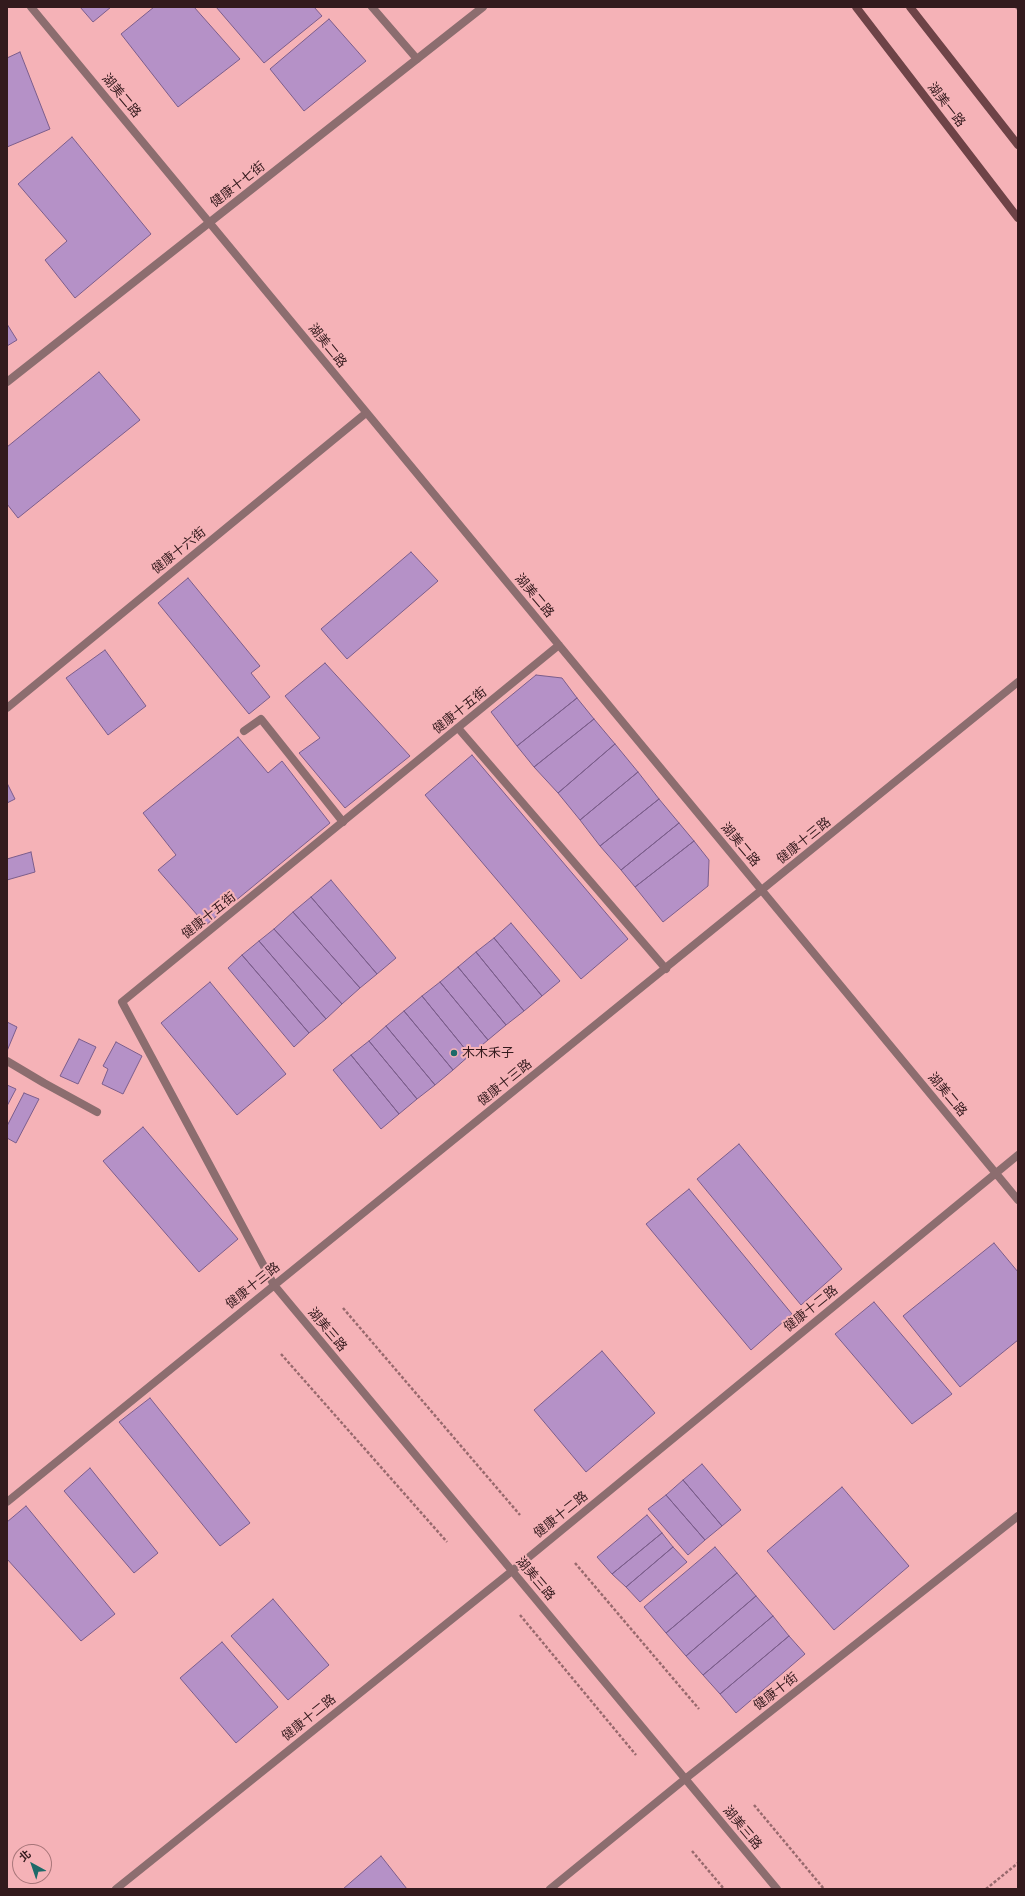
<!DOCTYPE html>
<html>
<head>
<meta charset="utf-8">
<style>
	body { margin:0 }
	#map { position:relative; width:1025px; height:1896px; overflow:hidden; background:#f5b2b7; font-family:"Space Grotesk","Noto Sans TC",sans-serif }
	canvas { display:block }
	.frame { position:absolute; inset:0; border:8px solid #331a1d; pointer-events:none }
	.north { position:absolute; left:12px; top:1844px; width:40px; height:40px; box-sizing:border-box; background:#f5b2b7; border:1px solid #a77579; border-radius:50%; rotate:320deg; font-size:11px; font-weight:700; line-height:16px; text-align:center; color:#331a1d }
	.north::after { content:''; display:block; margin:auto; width:14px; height:18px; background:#1d6a69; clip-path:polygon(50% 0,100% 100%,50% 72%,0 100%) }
</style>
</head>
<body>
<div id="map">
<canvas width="1025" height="1896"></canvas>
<div class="frame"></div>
<div class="north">北</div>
</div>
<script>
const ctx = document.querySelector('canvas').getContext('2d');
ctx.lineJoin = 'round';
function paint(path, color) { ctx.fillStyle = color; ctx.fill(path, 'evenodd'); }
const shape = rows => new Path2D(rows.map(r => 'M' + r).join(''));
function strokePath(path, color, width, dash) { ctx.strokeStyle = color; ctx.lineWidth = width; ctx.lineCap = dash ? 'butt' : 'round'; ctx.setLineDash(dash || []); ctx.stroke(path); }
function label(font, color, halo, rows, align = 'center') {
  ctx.font = font + ' "Space Grotesk","Noto Sans TC",sans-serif'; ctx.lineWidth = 4; ctx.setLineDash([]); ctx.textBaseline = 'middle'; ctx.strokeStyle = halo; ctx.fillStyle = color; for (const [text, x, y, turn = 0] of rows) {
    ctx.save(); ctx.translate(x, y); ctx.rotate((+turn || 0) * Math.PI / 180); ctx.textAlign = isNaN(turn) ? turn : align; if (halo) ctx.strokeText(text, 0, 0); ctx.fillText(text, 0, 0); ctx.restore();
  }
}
const building = shape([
	[80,7,111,7,93,22,80,7],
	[154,7,194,7,240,59,178,107,121,34,154,7],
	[216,7,314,7,322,16,264,63,216,7],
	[329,19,366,61,304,111,270,69,329,19],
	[20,52,50,129,7,147,7,58,20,52],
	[72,137,151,234,75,298,45,260,67,241,18,184,72,137],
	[7,324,17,340,7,346,7,324],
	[99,372,140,420,18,518,7,504,7,447,99,372],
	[411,552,438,581,347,659,321,629,411,552],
	[188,578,260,666,251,673,270,697,249,714,158,603,188,578],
	[105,650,146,706,108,735,66,678,105,650],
	[325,663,410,756,345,808,299,753,320,738,285,696,325,663],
	[536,675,562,678,577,698,517,746,491,712,536,675],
	[577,698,594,719,534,767,517,746,577,698],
	[594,719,615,744,558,793,534,767,594,719],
	[238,737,268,773,282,761,330,823,206,925,158,870,176,855,143,813,238,737],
	[615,744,638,772,580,820,558,793,615,744],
	[472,755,628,939,581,979,425,795,472,755],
	[638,772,659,799,600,846,580,820,638,772],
	[7,783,15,799,7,803,7,783],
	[659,799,679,823,621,870,600,846,659,799],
	[679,823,694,841,635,887,621,870,679,823],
	[694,841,709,860,708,886,663,922,635,887,694,841],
	[31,852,35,872,7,880,7,859,31,852],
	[331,880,396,958,377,974,311,897,331,880],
	[311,897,377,974,360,988,293,912,311,897],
	[293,912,360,988,342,1004,274,929,293,912],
	[511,923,560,981,542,996,494,938,511,923],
	[274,929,342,1004,326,1019,259,941,274,929],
	[494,938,542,996,524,1011,476,952,494,938],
	[259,941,326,1019,309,1033,242,955,259,941],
	[476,952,524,1011,506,1025,458,967,476,952],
	[242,955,309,1033,294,1047,228,968,242,955],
	[458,967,506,1025,488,1040,440,982,458,967],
	[210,982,286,1074,237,1115,161,1023,210,982],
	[440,982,488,1040,470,1055,422,996,440,982],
	[422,996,470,1055,453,1070,404,1011,422,996],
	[404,1011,453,1070,435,1085,386,1026,404,1011],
	[7,1022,17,1027,7,1051,7,1022],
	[386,1026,435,1085,417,1099,369,1041,386,1026],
	[79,1039,96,1047,78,1084,60,1076,79,1039],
	[369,1041,417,1099,399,1114,351,1055,369,1041],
	[116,1042,142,1056,123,1094,102,1084,108,1069,103,1066,116,1042],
	[351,1055,399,1114,381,1129,333,1070,351,1055],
	[7,1085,16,1089,7,1106,7,1085],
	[24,1093,39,1099,16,1143,7,1138,7,1126,24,1093],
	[143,1127,238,1239,199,1272,103,1161,143,1127],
	[739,1144,842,1269,801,1305,697,1179,739,1144],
	[689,1189,792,1314,751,1350,646,1224,689,1189],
	[994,1243,1018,1272,1018,1340,960,1387,903,1316,994,1243],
	[874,1302,952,1394,912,1424,835,1334,874,1302],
	[602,1351,655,1413,586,1472,534,1410,602,1351],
	[150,1398,250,1523,220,1546,119,1422,150,1398],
	[702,1464,741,1510,722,1526,683,1480,702,1464],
	[90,1468,158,1553,134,1573,64,1491,90,1468],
	[683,1480,722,1526,705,1540,666,1495,683,1480],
	[842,1487,909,1566,834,1630,767,1551,842,1487],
	[666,1495,705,1540,688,1555,648,1509,666,1495],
	[26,1506,115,1614,81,1641,7,1559,7,1522,26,1506],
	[647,1515,662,1533,612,1574,597,1557,647,1515],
	[662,1533,673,1547,626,1587,612,1574,662,1533],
	[673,1547,687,1562,640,1602,626,1587,673,1547],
	[715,1547,737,1573,666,1633,644,1607,715,1547],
	[737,1573,756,1596,686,1656,666,1633,737,1573],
	[756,1596,773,1616,703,1675,686,1656,756,1596],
	[273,1599,329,1665,288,1700,231,1636,273,1599],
	[773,1616,789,1636,720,1694,703,1675,773,1616],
	[789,1636,805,1654,736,1713,720,1694,789,1636],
	[222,1642,278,1707,236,1743,180,1678,222,1642],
	[381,1856,407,1889,343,1889,381,1856]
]);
paint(building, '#b591c7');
strokePath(building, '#7b5d8b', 1);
strokePath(shape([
	[1016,7,1018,9],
	[343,1308,520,1515],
	[281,1354,447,1542],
	[575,1563,699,1709],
	[520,1615,636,1755],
	[754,1805,824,1889],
	[692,1851,724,1889],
	[986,1889,1018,1863]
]), '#98696d', 2.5, [3, 2]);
strokePath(shape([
	[372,7,417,59],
	[458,728,666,969],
	[244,731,261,719,343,822],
	[7,1061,44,1083,97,1112]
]), '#8c6d6f', 8);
strokePath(shape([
	[31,7,1018,1200],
	[7,382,483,7],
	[559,645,122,1002,274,1285,777,1889],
	[7,708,366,413],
	[7,1502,1018,682],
	[116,1889,512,1571,1018,1155],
	[550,1889,685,1779,1018,1516]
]), '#8c6d6f', 8);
strokePath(shape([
	[856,7,1018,218],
	[910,7,1018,145]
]), '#6e4347', 8);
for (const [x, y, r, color] of [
	[454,1053,4,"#1d6a69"]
]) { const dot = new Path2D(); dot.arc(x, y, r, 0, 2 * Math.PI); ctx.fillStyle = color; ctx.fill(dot); strokePath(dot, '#f5b2b7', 1.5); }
label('13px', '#331a1d', '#f5b2b7', [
	["湖美二路",121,96,50],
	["湖美一路",946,105,52],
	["健康十七街",238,185,-38],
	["湖美二路",327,346,51],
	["健康十六街",179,551,-39],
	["湖美二路",534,596,50],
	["健康十五街",460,711,-39],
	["健康十三路",804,841,-39],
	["湖美二路",740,845,50],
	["健康十五街",209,916,-39],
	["健康十三路",505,1083,-39],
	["湖美二路",947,1095,50],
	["健康十三路",253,1286,-39],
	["健康十二路",811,1309,-39],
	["湖美三路",327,1330,50],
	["健康十二路",561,1515,-39],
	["湖美三路",535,1579,50],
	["健康十街",776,1692,-38],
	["健康十二路",309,1718,-39],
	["湖美三路",742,1828,50]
]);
label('13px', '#331a1d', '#f5b2b7', [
	["木木禾子",462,1053]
], 'left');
</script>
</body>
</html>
